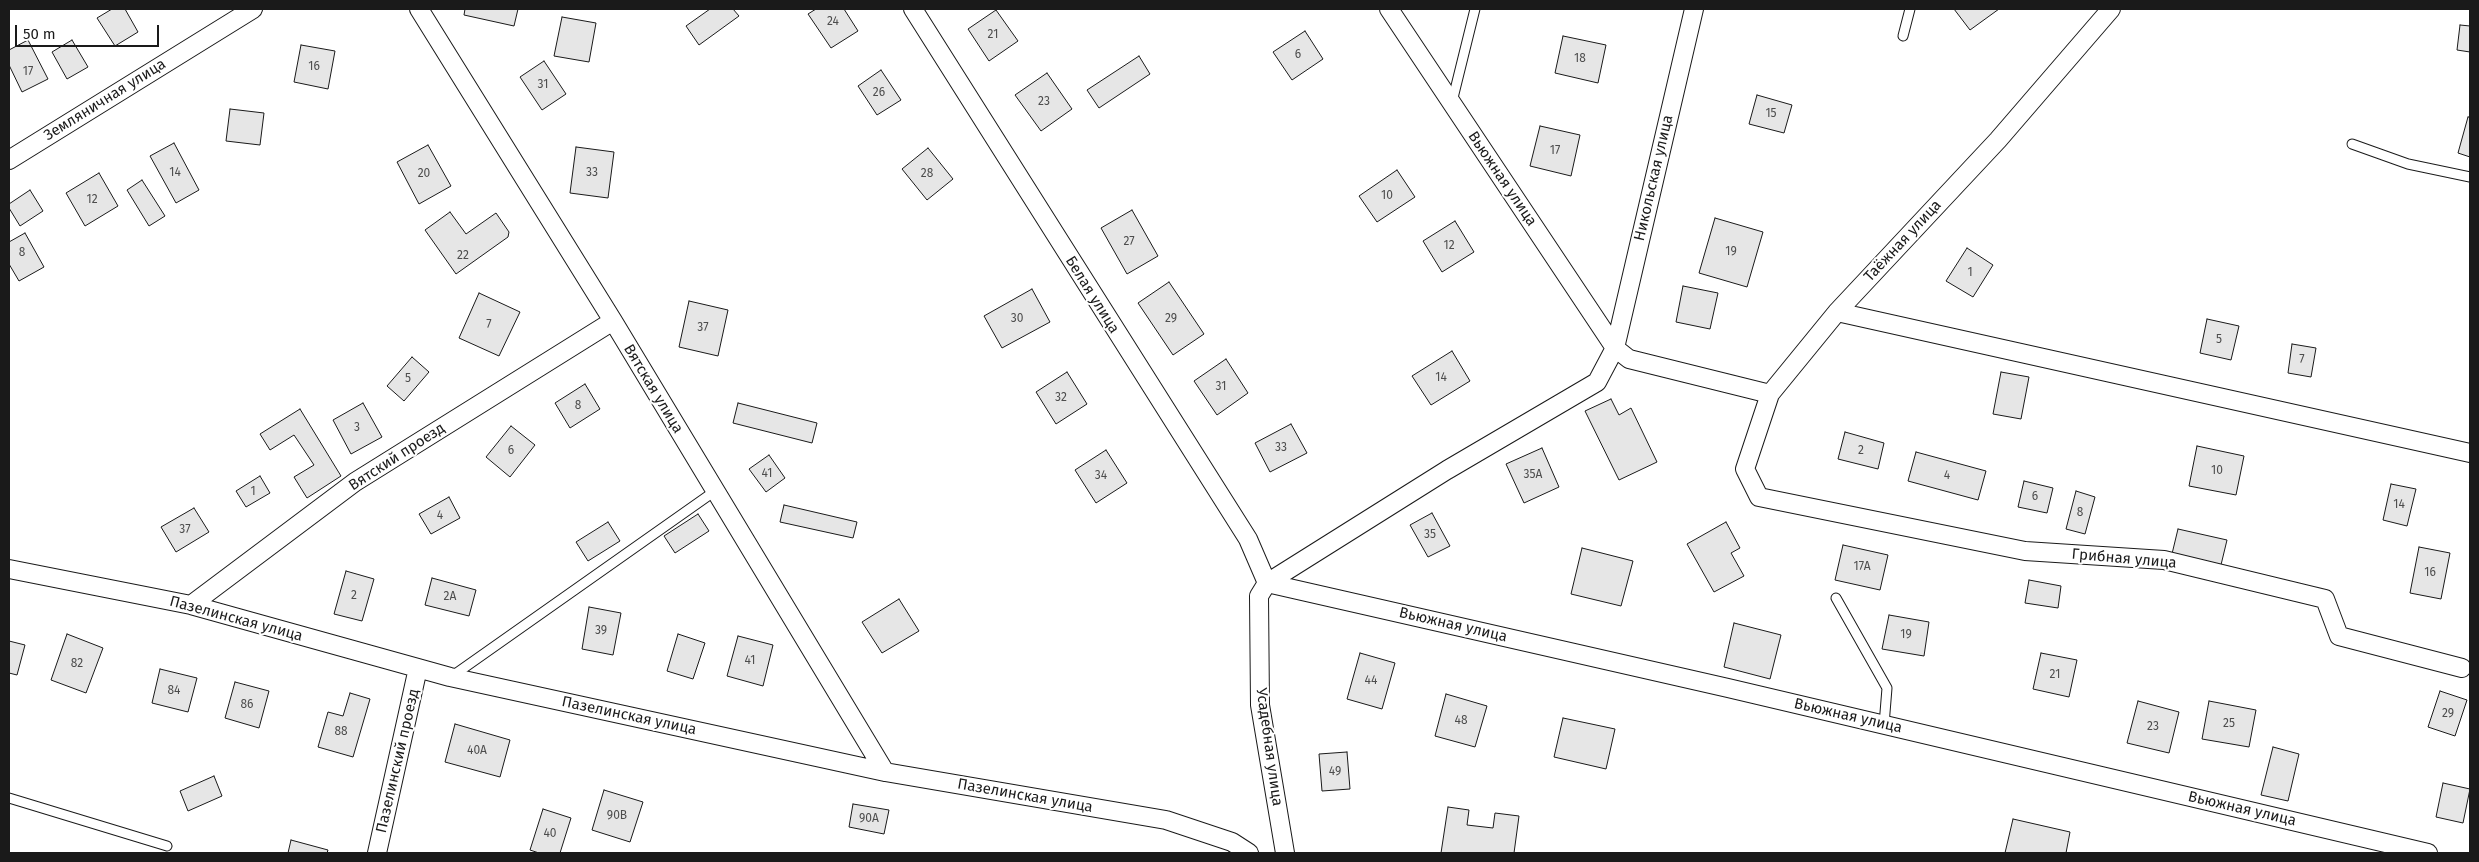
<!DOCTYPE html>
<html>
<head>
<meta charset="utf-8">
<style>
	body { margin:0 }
	#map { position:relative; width:2479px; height:862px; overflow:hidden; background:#fff; font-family:"Fira Sans",sans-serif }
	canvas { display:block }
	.frame { position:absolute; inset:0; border:10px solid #1a1a1a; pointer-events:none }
	.scale { position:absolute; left:15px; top:25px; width:144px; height:22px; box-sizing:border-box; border:2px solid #1a1a1a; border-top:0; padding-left:6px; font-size:15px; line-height:18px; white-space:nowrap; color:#1a1a1a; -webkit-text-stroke:4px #fff; paint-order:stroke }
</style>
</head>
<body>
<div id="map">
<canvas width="2479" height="862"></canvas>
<div class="frame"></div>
<div class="scale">50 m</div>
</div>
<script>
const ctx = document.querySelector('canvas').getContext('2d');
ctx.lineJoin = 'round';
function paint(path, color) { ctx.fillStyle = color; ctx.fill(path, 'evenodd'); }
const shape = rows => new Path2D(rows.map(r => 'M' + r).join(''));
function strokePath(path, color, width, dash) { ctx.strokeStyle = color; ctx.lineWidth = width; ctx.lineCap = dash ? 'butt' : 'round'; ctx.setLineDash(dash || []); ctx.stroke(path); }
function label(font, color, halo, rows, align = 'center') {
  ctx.font = font + ' "Fira Sans",sans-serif'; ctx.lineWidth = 4; ctx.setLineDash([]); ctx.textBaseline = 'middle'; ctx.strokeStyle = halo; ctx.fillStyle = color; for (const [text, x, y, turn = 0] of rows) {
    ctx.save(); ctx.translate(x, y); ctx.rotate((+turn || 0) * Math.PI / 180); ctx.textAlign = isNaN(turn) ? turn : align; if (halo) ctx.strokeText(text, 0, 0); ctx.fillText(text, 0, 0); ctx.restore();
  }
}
const building = shape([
	[112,9,125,9,138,32,115,46,97,18,112,9],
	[465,9,518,9,514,26,464,15,465,9],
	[710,9,733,9,739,16,699,45,686,26,710,9],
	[816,9,844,9,858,31,831,48,808,14,816,9],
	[1954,9,1999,9,1970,30,1954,9],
	[996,10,1018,41,989,61,968,29,996,10],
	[562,17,596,23,589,62,554,56,562,17],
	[2460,25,2470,26,2470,52,2457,50,2460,25],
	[1305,31,1323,59,1292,80,1273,52,1305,31],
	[1563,36,1606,45,1598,83,1555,73,1563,36],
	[28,40,48,79,22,92,9,65,9,50,28,40],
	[72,40,88,67,67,79,52,52,72,40],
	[301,45,335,51,328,89,294,82,301,45],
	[1139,56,1150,74,1099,108,1087,90,1139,56],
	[544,61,566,94,542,110,520,77,544,61],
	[881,70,901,100,877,115,858,86,881,70],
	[1047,73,1072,109,1041,131,1015,95,1047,73],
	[1757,95,1792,105,1784,133,1749,124,1757,95],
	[230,109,264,113,260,145,226,141,230,109],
	[2468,117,2470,117,2470,157,2458,153,2468,117],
	[1540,126,1580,135,1571,176,1530,166,1540,126],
	[174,143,199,190,176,203,150,156,174,143],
	[428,145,451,186,419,204,397,162,428,145],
	[576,147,614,152,608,198,570,193,576,147],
	[928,148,953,179,927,200,902,169,928,148],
	[1397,170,1415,197,1377,222,1359,196,1397,170],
	[99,173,118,206,85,226,66,193,99,173],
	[142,180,165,216,149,226,127,190,142,180],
	[30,190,43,211,20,226,9,208,9,204,30,190],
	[1132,210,1158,256,1127,274,1101,228,1132,210],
	[450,212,466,234,496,213,509,232,508,237,456,274,425,230,450,212],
	[1715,218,1763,232,1747,287,1699,273,1715,218],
	[1455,221,1474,252,1442,272,1423,241,1455,221],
	[25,233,44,267,19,281,9,264,9,242,25,233],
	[1967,248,1993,265,1973,297,1946,281,1967,248],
	[1169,282,1204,334,1173,355,1138,303,1169,282],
	[1683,286,1718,293,1710,329,1676,322,1683,286],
	[1032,289,1050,322,1002,348,984,316,1032,289],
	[479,293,520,312,499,356,459,338,479,293],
	[689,301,728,310,718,356,679,347,689,301],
	[2207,319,2239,326,2231,360,2200,353,2207,319],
	[2292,344,2316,348,2311,377,2288,373,2292,344],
	[1452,351,1470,381,1431,405,1412,376,1452,351],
	[412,357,429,372,404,401,387,386,412,357],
	[1226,359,1248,393,1217,415,1194,381,1226,359],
	[1067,372,1087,404,1056,424,1036,392,1067,372],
	[2001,372,2029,377,2021,419,1993,414,2001,372],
	[585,384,600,409,570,428,555,403,585,384],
	[1611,399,1619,415,1631,408,1657,462,1619,480,1585,411,1611,399],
	[363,403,382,437,351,454,333,420,363,403],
	[738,403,817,423,812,443,733,423,738,403],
	[300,409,341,476,307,498,294,477,314,465,294,435,270,450,260,434,300,409],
	[1291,424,1307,453,1270,472,1255,443,1291,424],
	[511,426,535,445,510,477,486,457,511,426],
	[1845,432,1884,443,1878,469,1838,459,1845,432],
	[2197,446,2244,456,2236,495,2189,486,2197,446],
	[1542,448,1559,487,1524,503,1506,464,1542,448],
	[1106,450,1127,483,1096,503,1075,470,1106,450],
	[1916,452,1986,471,1978,500,1908,481,1916,452],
	[769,455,785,478,766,492,749,469,769,455],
	[260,476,270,493,246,507,236,491,260,476],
	[2024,481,2053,488,2047,513,2018,507,2024,481],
	[2391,484,2416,489,2407,526,2383,520,2391,484],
	[2076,491,2095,497,2085,534,2066,529,2076,491],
	[449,497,460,518,431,534,419,514,449,497],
	[784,505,857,522,853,538,780,522,784,505],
	[194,508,209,532,176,552,161,527,194,508],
	[1432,513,1450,546,1428,557,1410,525,1432,513],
	[698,514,709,531,675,553,664,536,698,514],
	[608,522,620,541,588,561,576,542,608,522],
	[1726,522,1740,548,1731,553,1744,576,1714,592,1687,544,1726,522],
	[2178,529,2227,540,2220,569,2171,558,2178,529],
	[1843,545,1888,555,1880,590,1835,580,1843,545],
	[2419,547,2450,553,2441,599,2410,593,2419,547],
	[1582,548,1633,561,1621,606,1571,594,1582,548],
	[346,571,374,579,362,621,334,614,346,571],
	[432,578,476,590,469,616,425,605,432,578],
	[2029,580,2061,586,2058,608,2025,603,2029,580],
	[899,599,919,631,882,653,862,622,899,599],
	[589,607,621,613,613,655,582,649,589,607],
	[1889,615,1929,622,1924,656,1882,649,1889,615],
	[1734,623,1781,635,1770,679,1724,667,1734,623],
	[67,634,103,648,86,693,51,680,67,634],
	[678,634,705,643,693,679,667,671,678,634],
	[738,636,773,645,763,686,727,676,738,636],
	[9,641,25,645,17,675,9,673,9,641],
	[1360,653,1395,663,1382,709,1347,699,1360,653],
	[2041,653,2077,660,2069,697,2033,689,2041,653],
	[160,669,197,678,188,712,152,703,160,669],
	[235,682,269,691,259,728,225,718,235,682],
	[2440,691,2467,700,2455,736,2428,727,2440,691],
	[350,693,370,699,353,757,318,747,328,712,343,716,350,693],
	[1446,694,1487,706,1475,747,1435,736,1446,694],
	[2138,701,2179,712,2169,753,2127,743,2138,701],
	[2209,701,2256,710,2249,747,2202,739,2209,701],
	[1563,718,1615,729,1606,769,1554,757,1563,718],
	[455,724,510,740,500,777,445,762,455,724],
	[2273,747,2299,754,2288,801,2261,795,2273,747],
	[1347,752,1350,789,1322,791,1319,754,1347,752],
	[214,776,222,796,188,811,180,791,214,776],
	[2443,783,2470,789,2463,823,2436,817,2443,783],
	[604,790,643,802,630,842,592,830,604,790],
	[853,804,889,810,884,834,849,827,853,804],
	[1448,807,1469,810,1467,825,1493,828,1495,813,1519,816,1514,853,1441,853,1448,807],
	[543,809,571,818,560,853,539,853,530,850,543,809],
	[2013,819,2070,832,2066,853,2005,853,2013,819],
	[291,840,328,850,327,853,288,853,291,840]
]);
paint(building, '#e6e6e6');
strokePath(building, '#1a1a1a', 1);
const lane = shape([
	[1903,36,1910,9],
	[1452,102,1475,9],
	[2352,144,2408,164,2470,177],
	[1836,598,1887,688,1884,725],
	[451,677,715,491],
	[9,798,167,846]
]);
const street = shape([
	[419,9,613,321,885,772],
	[913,9,1248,539,1267,583],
	[1389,9,1615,348,1629,359,1770,394],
	[2111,9,1998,140,1837,312,1770,394,1745,469,1759,497,2025,551,2164,560,2325,599,2339,636,2462,668],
	[9,160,253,9],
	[1837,312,2470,453],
	[9,569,191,605,450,677,885,772,1166,820,1232,842,1249,853],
	[1267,583,1728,688,2428,853],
	[191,605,355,482,613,321],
	[377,853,418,668],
	[1285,853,1260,705,1259,596,1267,583,1447,470,1597,382,1615,348,1694,9]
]);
strokePath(lane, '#1a1a1a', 11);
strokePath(street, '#1a1a1a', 20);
strokePath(lane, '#fff', 9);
strokePath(street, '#fff', 18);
label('12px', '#4d4d4d', null, [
	["24",833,22],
	["21",993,35],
	["6",1298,55],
	["18",1580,59],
	["16",314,67],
	["17",28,72],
	["31",543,85],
	["26",879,93],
	["23",1044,102],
	["15",1771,114],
	["17",1555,151],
	["14",175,173],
	["33",592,173],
	["20",424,174],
	["28",927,174],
	["10",1387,196],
	["12",92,200],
	["27",1129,242],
	["12",1449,246],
	["19",1731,252],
	["8",22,253],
	["22",463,256],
	["1",1970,273],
	["30",1017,319],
	["29",1171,319],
	["7",489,325],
	["37",703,328],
	["5",2219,340],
	["7",2302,360],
	["14",1441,378],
	["5",408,379],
	["31",1221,387],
	["32",1061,398],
	["8",578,406],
	["3",357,428],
	["33",1281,448],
	["6",511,451],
	["2",1861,451],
	["10",2217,471],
	["41",767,474],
	["35А",1533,475],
	["34",1101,476],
	["4",1947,476],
	["1",253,492],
	["6",2035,497],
	["14",2399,505],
	["8",2080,513],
	["4",440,516],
	["37",185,530],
	["35",1430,535],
	["17А",1862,567],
	["16",2430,573],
	["2",354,596],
	["2А",450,597],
	["39",601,631],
	["19",1906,635],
	["41",750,661],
	["82",77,664],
	["21",2055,675],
	["44",1371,681],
	["84",174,691],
	["86",247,705],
	["29",2448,714],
	["48",1461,721],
	["25",2229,724],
	["23",2153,727],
	["88",341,732],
	["40А",477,751],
	["49",1335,772],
	["90В",617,816],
	["90А",869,819],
	["40",550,834]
]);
label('15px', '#1a1a1a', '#fff', [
	["Земляничная улица",105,100,-32],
	["Никольская улица",1654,178,-77],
	["Вьюжная улица",1502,179,56],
	["Таёжная улица",1903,241,-47],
	["Белая улица",1092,295,58],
	["Вятская улица",653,389,59],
	["Вятский проезд",397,457,-33],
	["Грибная улица",2124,559,5],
	["Пазелинская улица",236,619,15],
	["Вьюжная улица",1453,625,13],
	["Пазелинская улица",629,716,12],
	["Вьюжная улица",1848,716,13],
	["Усадебная улица",1269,747,82],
	["Пазелинский проезд",398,761,-77],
	["Пазелинская улица",1025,796,10],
	["Вьюжная улица",2242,809,13]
]);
</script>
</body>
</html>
